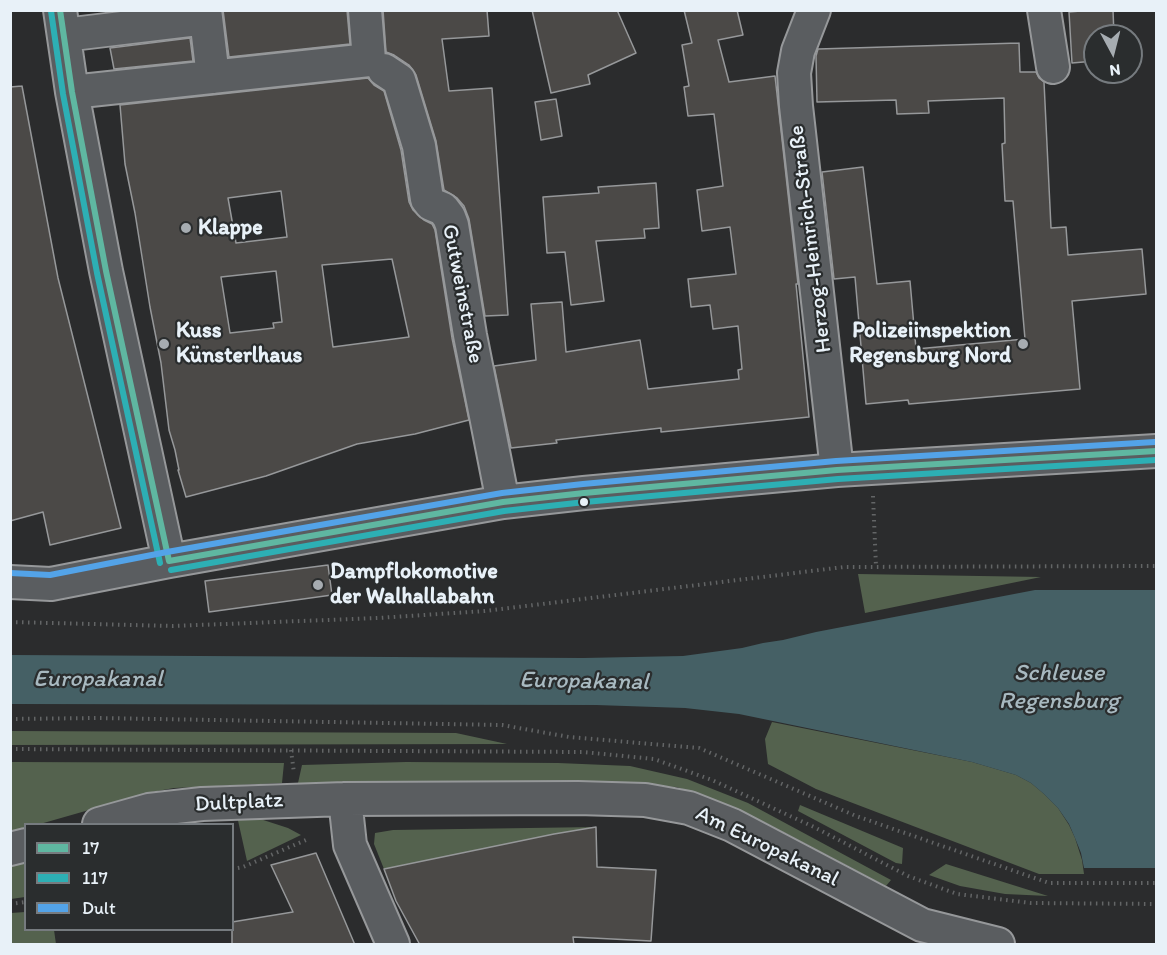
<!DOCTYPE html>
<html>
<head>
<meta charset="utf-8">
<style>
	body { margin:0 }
	#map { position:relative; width:1167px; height:955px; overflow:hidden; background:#2b2c2d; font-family:Itim,sans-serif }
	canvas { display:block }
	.frame { position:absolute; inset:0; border:12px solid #e8f1f8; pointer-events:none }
	.legend { position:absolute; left:24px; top:823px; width:210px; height:108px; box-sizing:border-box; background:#2a2d2e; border:2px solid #767b7f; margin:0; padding:8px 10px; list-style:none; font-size:18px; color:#e8f1f8 }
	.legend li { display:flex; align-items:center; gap:12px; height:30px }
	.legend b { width:30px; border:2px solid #767b7f }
	.north { position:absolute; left:1083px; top:24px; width:60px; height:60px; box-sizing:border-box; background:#2a2d2e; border:2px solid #767b7f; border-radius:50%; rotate:173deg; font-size:16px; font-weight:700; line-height:24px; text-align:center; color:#e8f1f8 }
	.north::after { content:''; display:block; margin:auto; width:21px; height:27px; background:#a6acb1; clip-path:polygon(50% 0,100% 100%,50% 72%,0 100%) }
</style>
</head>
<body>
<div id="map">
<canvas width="1167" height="955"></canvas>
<div class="frame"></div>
<ul class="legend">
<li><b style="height:8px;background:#5fb7a1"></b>17</li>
<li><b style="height:8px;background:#2dafb4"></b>117</li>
<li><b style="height:8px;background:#53a3e8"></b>Dult</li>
</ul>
<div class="north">N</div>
</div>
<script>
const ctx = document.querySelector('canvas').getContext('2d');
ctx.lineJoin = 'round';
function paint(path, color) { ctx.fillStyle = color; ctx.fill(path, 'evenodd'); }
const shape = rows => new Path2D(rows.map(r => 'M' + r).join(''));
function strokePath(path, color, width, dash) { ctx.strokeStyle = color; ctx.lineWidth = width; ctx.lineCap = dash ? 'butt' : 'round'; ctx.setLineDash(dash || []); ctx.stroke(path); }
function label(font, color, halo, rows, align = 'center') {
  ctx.font = font + ' Itim,sans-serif'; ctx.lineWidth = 4.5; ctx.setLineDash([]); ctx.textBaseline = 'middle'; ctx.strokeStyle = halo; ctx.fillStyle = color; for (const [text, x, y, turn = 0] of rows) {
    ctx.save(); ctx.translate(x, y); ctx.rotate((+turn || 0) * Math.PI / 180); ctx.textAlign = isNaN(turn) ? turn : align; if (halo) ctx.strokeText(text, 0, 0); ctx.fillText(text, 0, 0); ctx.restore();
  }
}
paint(shape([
	[858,574,1041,577,865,613],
	[772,722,972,762,1016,775,1031,783,1044,794,1058,808,1069,825,1075,838,1082,860,1084,874,1039,874,816,789,768,764,765,739],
	[11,731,456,733,507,744,11,745],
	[11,762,284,763,282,783,174,788,152,792,40,824,26,824,25,829,11,833],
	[406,762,558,763,630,766,687,779,748,803,891,880,886,886,766,823,677,787,559,784,354,786,298,783,302,765],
	[800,805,903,848,902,864,896,863,798,811],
	[237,816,254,817,288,828,301,835,247,861],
	[596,827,384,869,374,844,375,833,393,830],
	[25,859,25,897,11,899,11,862],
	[946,864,1048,896,1005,894,960,886,929,875],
	[25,912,26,930,54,930,56,944,11,944,11,913]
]), '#54624e');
paint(shape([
	[1035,590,1156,590,1156,868,1084,868,1081,853,1075,838,1069,824,1058,808,1044,794,1031,783,1016,775,972,762,739,714,685,708,596,705,11,704,11,655,583,658,683,656,742,648,763,643,783,640,816,632]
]), '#456065');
const building = shape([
	[223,10,347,10,350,44,229,57,223,10],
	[383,10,487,10,489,36,442,39,449,91,492,88,508,315,485,316,469,219,464,206,457,198,444,190,436,141,416,75,409,65,394,55,386,52,383,10],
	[532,10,617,10,636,53,588,75,590,84,551,93,532,10],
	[684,10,737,10,743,35,718,40,729,82,775,76,798,284,796,284,809,417,661,432,661,428,556,440,557,443,511,448,494,366,536,360,531,304,562,302,566,352,640,340,648,389,739,379,738,370,742,369,738,326,713,329,710,305,691,307,688,279,736,274,730,227,702,231,697,190,723,186,714,114,688,116,684,87,689,86,682,45,692,43,684,10],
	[1092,10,1113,10,1114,36,1095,36,1095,61,1072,63,1069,12,1092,10],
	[190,38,193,61,114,69,110,48,190,38],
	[1019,43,1020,72,1036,72,1039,78,1044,82,1051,228,1066,227,1068,255,1142,249,1146,294,1072,301,1080,389,909,404,908,400,866,404,855,277,834,279,822,172,863,167,877,284,910,281,916,349,1025,339,1013,201,1005,201,1002,144,1005,143,1004,98,928,101,929,113,897,114,896,100,817,102,816,56,818,49,1019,43],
	[368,78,374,85,384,91,401,150,409,202,413,210,424,220,432,224,435,230,452,338,469,420,415,434,357,444,266,476,186,497,178,470,179,470,175,450,169,430,161,363,150,307,135,213,125,164,120,105,368,78],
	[281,191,287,237,236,243,228,198,281,191],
	[392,259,409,337,333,347,322,265,392,259],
	[276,271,282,322,273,323,274,328,230,333,221,277,276,271],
	[22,86,58,278,121,528,50,545,43,512,10,521,10,87,22,86],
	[556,99,562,136,541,140,535,102,556,99],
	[656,183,659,228,644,229,645,238,596,241,604,301,571,305,565,252,547,253,543,197,599,193,598,187,656,183],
	[328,565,332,595,209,612,205,581,328,565],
	[596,827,597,867,656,870,651,941,573,937,574,945,420,945,396,901,384,869,554,834,596,827],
	[316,853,355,945,232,945,232,922,293,912,271,865,316,853]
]);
paint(building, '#4b4947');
strokePath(building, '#96989a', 1.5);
const minor = shape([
	[60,10,72,92,106,271,169,561],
	[814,10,798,51,794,73,796,106,837,470],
	[1044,10,1053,67],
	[206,18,213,77],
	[64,35,206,18,205,10],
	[384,70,399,80,419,146,427,199,431,204,443,209,449,217,452,225,470,335,503,502],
	[72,92,369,60,365,10],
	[10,582,51,584,169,561,503,502,584,493,837,470,1156,451],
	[345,799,350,845,393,944],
	[99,824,149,810,202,804,345,799,578,798,645,800,689,808,732,825,922,925,998,944],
	[10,849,26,845]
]);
strokePath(minor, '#96989a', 36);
strokePath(shape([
	[873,496,876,567],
	[10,622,173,626,378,618,485,611,844,567,1156,566],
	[10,719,98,718,502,725,569,737,699,748,856,816,1049,883,1156,883],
	[10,749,583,752,654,759,712,780,814,827,908,876,957,894,1031,903,1156,904],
	[291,750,294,773],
	[232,869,243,867,306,840],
	[10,904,26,902]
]), '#636566', 4, [1.5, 4.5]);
strokePath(minor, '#5a5d60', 32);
strokePath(shape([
	[60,10,72,92,106,271,169,561],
	[169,561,503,502,584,493,837,470,1156,451]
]), '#5fb7a1', 6);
strokePath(shape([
	[51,11,63,94,97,273,160,563],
	[171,570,504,511,585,502,838,479,1156,460]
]), '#2dafb4', 6);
strokePath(shape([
	[10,573,50,575,167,552,502,493,583,484,836,461,1155,442]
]), '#53a3e8', 6);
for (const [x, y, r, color] of [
	[186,228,6,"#a6acb1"],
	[164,344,6,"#a6acb1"],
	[1023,344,6,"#a6acb1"],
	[584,502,5,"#e8f1f8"],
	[318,585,6,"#a6acb1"]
]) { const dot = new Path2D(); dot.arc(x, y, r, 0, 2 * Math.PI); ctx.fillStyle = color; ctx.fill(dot); strokePath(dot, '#2a2d2e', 2); }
label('bold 22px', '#e8f1f8', '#2a2d2e', [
	["Klappe",198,228],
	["Kuss",176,331],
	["Künsterlhaus",176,356],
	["Polizeiinspektion",1011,331,"right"],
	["Regensburg Nord",1011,356,"right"],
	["Dampflokomotive",330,572],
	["der Walhallabahn",330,597]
], 'left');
label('22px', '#e8f1f8', '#2a2d2e', [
	["Herzog-Heinrich-Straße",811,239,-97],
	["Gutweinstraße",462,294,79],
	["Dultplatz",239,803,-3],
	["Am Europakanal",767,847,26]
]);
label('italic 24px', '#a8b9c0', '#2a2d2e', [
	["Schleuse",1059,674],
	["Regensburg",1059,702],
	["Europakanal",98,680],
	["Europakanal",584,682,1]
]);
</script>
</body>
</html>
